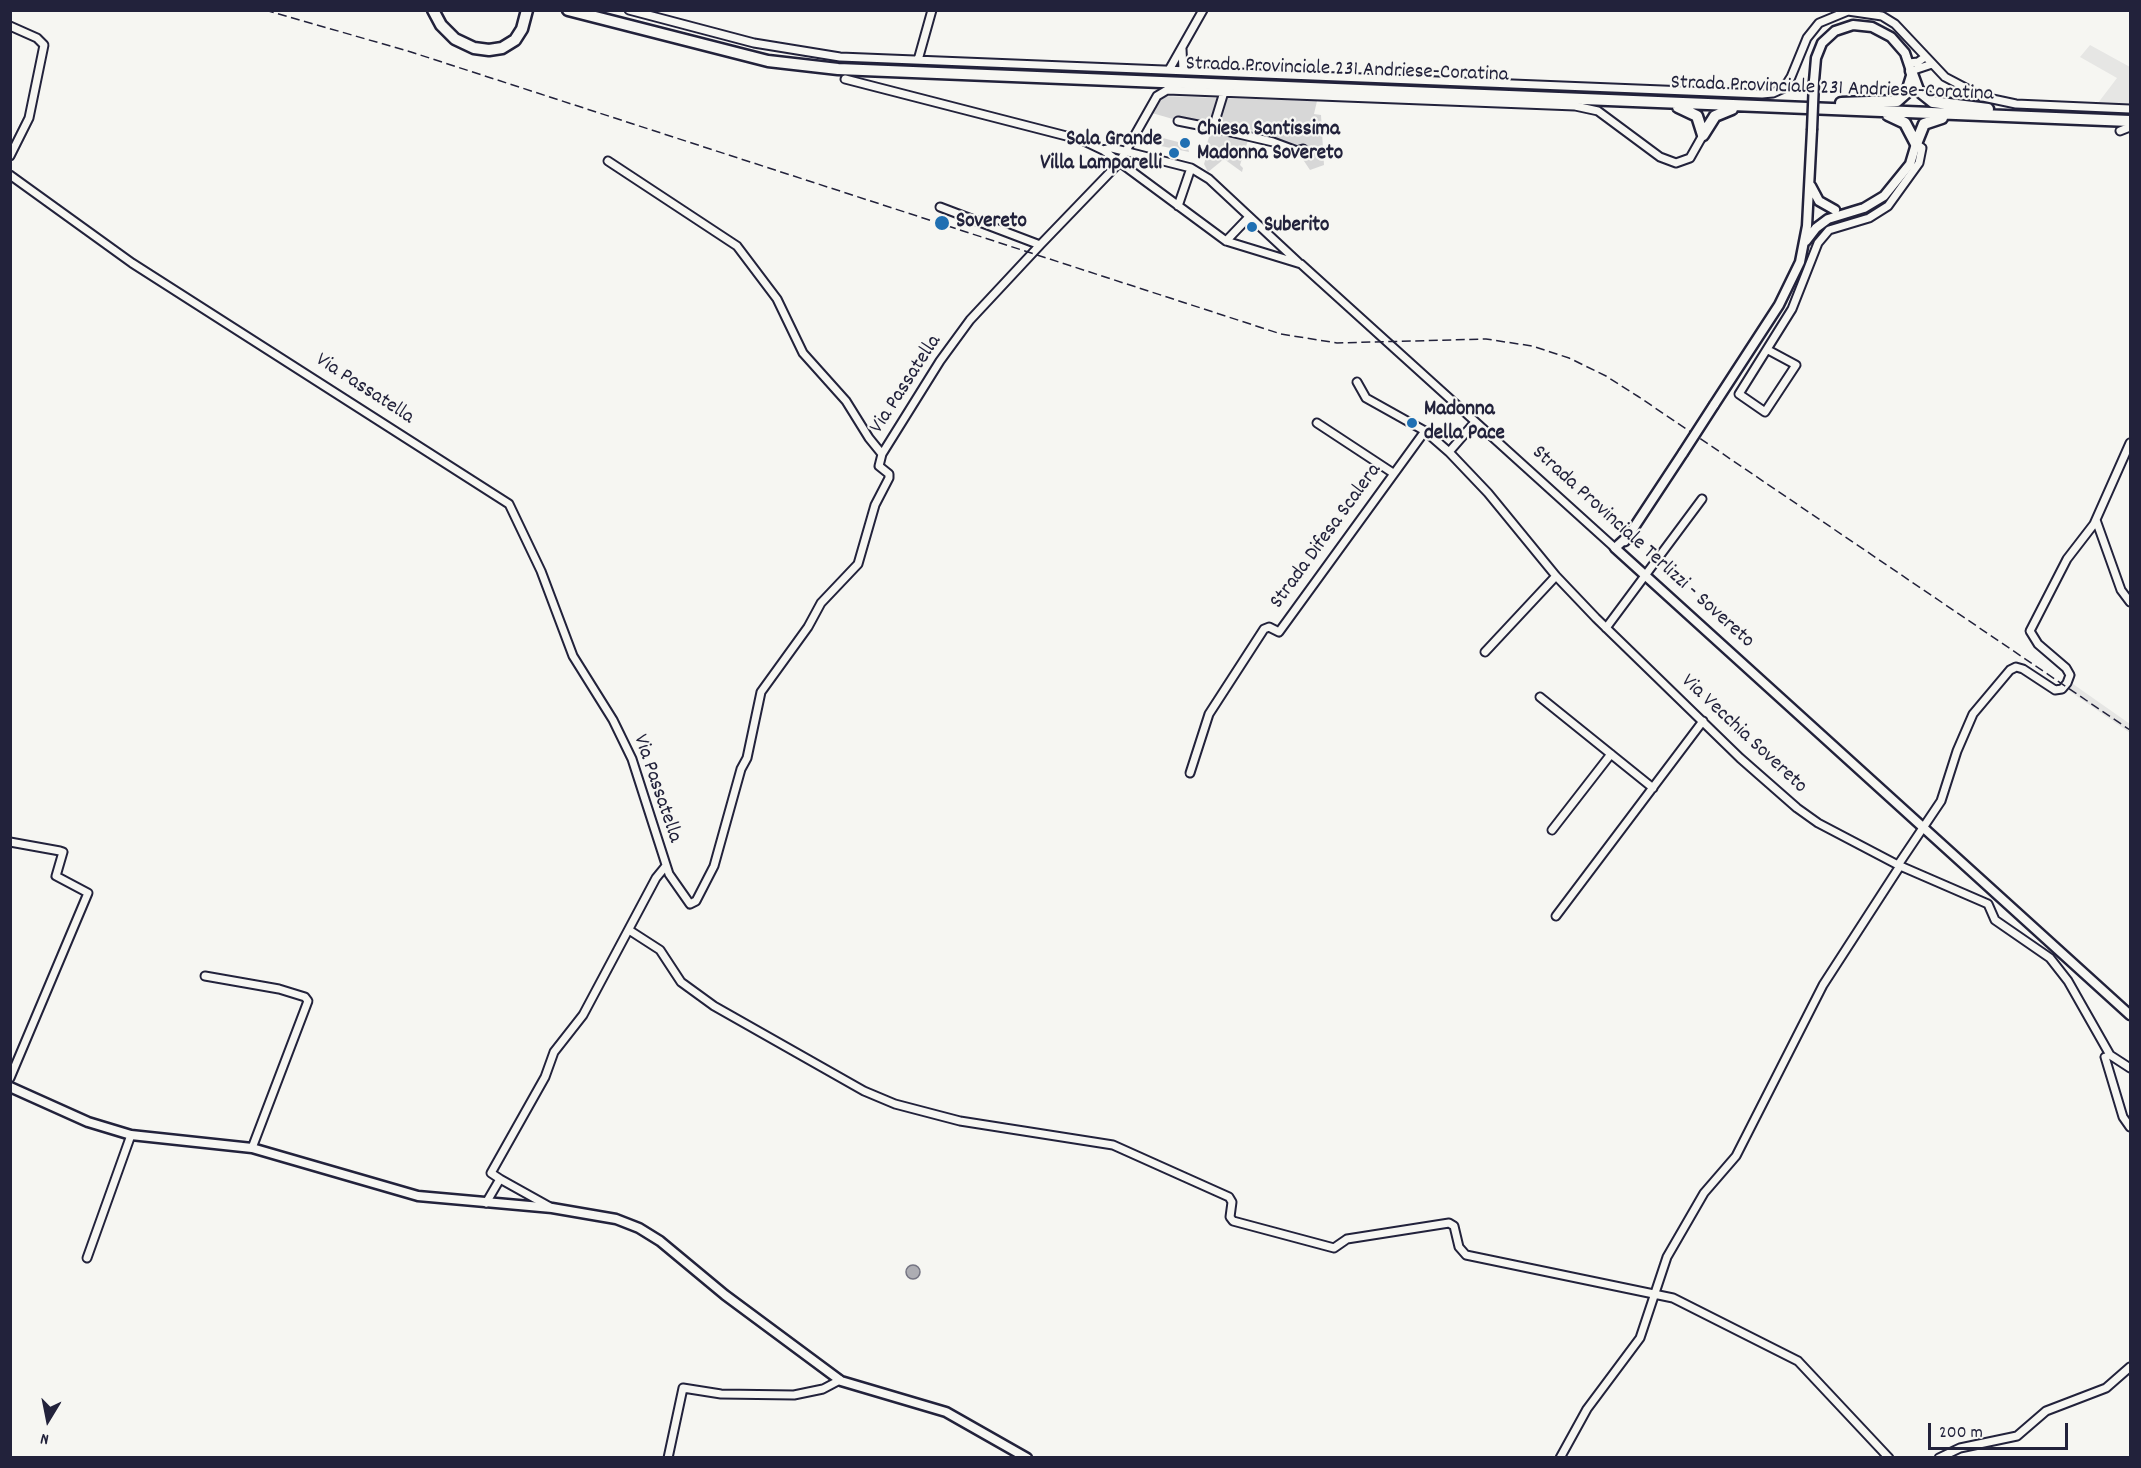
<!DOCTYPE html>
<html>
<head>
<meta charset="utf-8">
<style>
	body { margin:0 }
	#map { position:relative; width:2141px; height:1468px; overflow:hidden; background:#f6f6f2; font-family:Dekko,sans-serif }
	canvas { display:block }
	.frame { position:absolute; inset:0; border:12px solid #22223b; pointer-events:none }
	.north { position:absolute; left:18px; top:1390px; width:60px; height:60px; -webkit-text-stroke:4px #f6f6f2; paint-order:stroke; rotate:190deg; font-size:16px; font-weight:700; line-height:24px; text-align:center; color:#22223b }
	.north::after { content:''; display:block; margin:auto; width:21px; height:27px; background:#22223b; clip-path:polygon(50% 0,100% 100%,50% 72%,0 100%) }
	.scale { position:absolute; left:1928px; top:1423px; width:140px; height:27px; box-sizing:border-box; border:3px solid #22223b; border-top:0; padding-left:8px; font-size:18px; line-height:21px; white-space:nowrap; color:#22223b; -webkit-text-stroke:4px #f6f6f2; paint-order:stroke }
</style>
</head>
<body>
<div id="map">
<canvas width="2141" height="1468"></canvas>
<div class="frame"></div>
<div class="north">N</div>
<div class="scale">200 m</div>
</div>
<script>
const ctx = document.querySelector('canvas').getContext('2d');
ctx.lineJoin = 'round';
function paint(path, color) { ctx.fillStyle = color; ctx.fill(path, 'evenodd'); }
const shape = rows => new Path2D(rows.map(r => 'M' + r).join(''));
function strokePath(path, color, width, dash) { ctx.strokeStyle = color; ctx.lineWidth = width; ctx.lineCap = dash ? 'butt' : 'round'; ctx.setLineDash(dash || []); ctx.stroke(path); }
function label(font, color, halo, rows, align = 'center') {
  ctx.font = font + ' Dekko,sans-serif'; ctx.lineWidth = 4.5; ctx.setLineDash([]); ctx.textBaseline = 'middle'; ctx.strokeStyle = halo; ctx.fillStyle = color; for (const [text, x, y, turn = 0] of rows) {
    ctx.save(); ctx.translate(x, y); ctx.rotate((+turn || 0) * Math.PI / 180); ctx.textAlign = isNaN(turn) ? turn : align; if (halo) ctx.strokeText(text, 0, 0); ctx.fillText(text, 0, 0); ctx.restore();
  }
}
paint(shape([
	[2090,45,2130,67,2130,105,2098,103,2117,78,2080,57],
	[2073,684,2130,724,2130,733,2068,690]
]), '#e6e6e4');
paint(shape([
	[1161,96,1317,101,1314,114,1321,115,1324,165,1310,170,1300,155,1291,149,1249,137,1240,165,1243,168,1242,172,1224,159,1208,172,1204,164,1210,145,1207,144,1211,130,1152,113],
	[1163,138,1178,142,1178,145,1188,148,1189,152,1161,146]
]), '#d7d7d7');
const water = shape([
	'906 1272a7 7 0 1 1 14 0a7 7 0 1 1-14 0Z'
]);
paint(water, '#adadb3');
strokePath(water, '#757583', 1.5);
const minor = shape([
	[629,10,754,43,840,57,1762,94,1773,93,1784,88,1791,77,1807,38,1819,23,1848,11,1882,16,1895,24,1945,77,1983,97,2016,104,2130,109],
	[10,26,37,38,44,45,29,118,10,156],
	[1182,49,1183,70],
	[918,60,932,10],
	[1909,63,1918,62,1925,57],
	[1169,70,1203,10],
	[1911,71,1932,64],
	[845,79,1082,140,1103,150,1226,241,1301,264,1615,548],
	[1178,121,1213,128,1224,92],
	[1213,128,1273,142,1297,151,1303,149],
	[2120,131,2130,127],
	[1103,150,1112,148,1191,168,1209,179,1298,262],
	[608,161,737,246,777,299,803,353,846,401,869,438,882,454],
	[10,175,132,263,509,504,541,571,573,656,613,720,632,759,669,874,690,904,696,901,714,866,741,769,747,758,761,692,808,627,821,603,858,564,875,505,889,478,889,474,879,466,882,454,940,361,970,320,1040,245],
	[1178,206,1191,168],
	[940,207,1040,245,1119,163,1157,96,1167,90,1575,106,1598,111,1660,157,1676,163,1690,158,1703,135],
	[1226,241,1249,217],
	[1770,351,1796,365,1765,412,1739,394,1792,309,1818,243,1829,230,1869,218,1888,206,1919,163,1922,148,1916,144],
	[1357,382,1366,398,1425,431,1449,452,1488,493,1556,576,1596,618,1740,758,1797,808,1818,823,1898,865,1988,904,1995,920,2050,958,2068,981,2110,1055,2130,1068],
	[1317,423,1393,473],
	[1449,452,1475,422],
	[2096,520,2121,590,2130,602],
	[1606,628,1702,499],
	[1485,652,1556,576],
	[1540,697,1653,788],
	[1190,773,1209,714,1264,629,1269,627,1279,632,1425,431],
	[1552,830,1611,754],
	[10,842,60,851,63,852,56,876,88,893,10,1078],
	[1898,865,1941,801,1957,751,1973,714,2010,670,2016,667,2023,669,2055,690,2062,689,2067,683,2070,675,2066,668,2038,644,2030,631,2067,559,2094,524,2130,443],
	[1556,916,1703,721],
	[629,930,660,950,681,982,714,1006,864,1091,895,1104,960,1121,1113,1145,1229,1197,1232,1202,1230,1217,1233,1221,1334,1248,1347,1239,1449,1223,1454,1226,1459,1247,1466,1255,1673,1298,1798,1361,1889,1458],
	[205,976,279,989,305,997,308,1001,252,1148],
	[2105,1057,2123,1117,2130,1127],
	[500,1179,491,1173,545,1077,554,1052,583,1015,656,878,665,867],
	[486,1203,500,1179,552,1208],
	[87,1258,131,1135],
	[668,1458,683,1388,721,1394,794,1395,823,1389,840,1380],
	[1560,1458,1587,1409,1640,1338,1667,1257,1678,1238,1704,1193,1736,1156,1823,985,1900,866],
	[1939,1458,1960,1448,2017,1436,2046,1411,2106,1388,2130,1367]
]);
const major = shape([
	[1814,81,1816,58,1822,43,1835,31,1853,25,1872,27,1891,37,1905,53,1911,71],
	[1811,186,1819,201,1835,210],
	[1806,241,1816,228,1828,219,1864,208,1884,196,1910,164,1916,144],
	[1714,405,1779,305,1800,262,1807,226,1812,130],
	[1626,538,1615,548,2130,1015],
	[1625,541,1683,453],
	[10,1087,88,1122,131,1135,252,1148,418,1196,552,1208,616,1219,639,1228,660,1241,725,1295,841,1381,946,1412,1027,1458]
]);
const highway = shape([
	[433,10,441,25,455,39,474,48,489,50,502,48,515,40,522,29,527,10],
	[568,10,768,61,838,69,2130,121],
	[1911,71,1918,90,1933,102,1988,109],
	[1841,103,1897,101,1907,92,1912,76],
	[1678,107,1697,116,1703,135],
	[1888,115,1905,123,1916,144],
	[1703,135,1715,116,1732,109],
	[1916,144,1924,124,1942,118]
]);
strokePath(minor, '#22223b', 11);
strokePath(major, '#22223b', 13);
strokePath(highway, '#22223b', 15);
strokePath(minor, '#f6f6f2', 7);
strokePath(major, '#f6f6f2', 8);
strokePath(highway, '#f6f6f2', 10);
strokePath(shape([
	[265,10,411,52,1281,334,1337,343,1486,339,1532,346,1569,358,1606,376,1639,397,2130,730]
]), '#22223b', 1.5, [9, 4.5]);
const majorBridge = shape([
	[1812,130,1814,81],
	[1683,453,1714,405]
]);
strokePath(majorBridge, '#22223b', 13, []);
strokePath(majorBridge, '#f6f6f2', 8);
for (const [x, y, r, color] of [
	[1185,143,6,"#1f6fb2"],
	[1174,153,6,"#1f6fb2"],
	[942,223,8,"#1f6fb2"],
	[1252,227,6,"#1f6fb2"],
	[1412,423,6,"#1f6fb2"]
]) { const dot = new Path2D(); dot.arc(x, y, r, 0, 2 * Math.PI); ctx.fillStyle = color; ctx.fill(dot); strokePath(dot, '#f6f6f2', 2); }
label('21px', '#22223b', '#f6f6f2', [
	["Strada Provinciale 231 Andriese-Coratina",1347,71,2],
	["Strada Provinciale 231 Andriese-Coratina",1832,90,2],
	["Via Passatella",907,385,-57],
	["Via Passatella",364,390,33],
	["Strada Difesa Scalera",1327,537,-54],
	["Strada Provinciale Terlizzi - Sovereto",1642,548,42],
	["Via Vecchia Sovereto",1743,735,43],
	["Via Passatella",656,789,71]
]);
label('bold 21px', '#22223b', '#f6f6f2', [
	["Chiesa Santissima",1197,131],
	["Madonna Sovereto",1197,155],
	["Sala Grande",1162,141,"right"],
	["Villa Lamparelli",1162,165,"right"],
	["Sovereto",956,223],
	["Suberito",1264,227],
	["Madonna",1424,411],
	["della Pace",1424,435]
], 'left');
</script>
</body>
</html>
